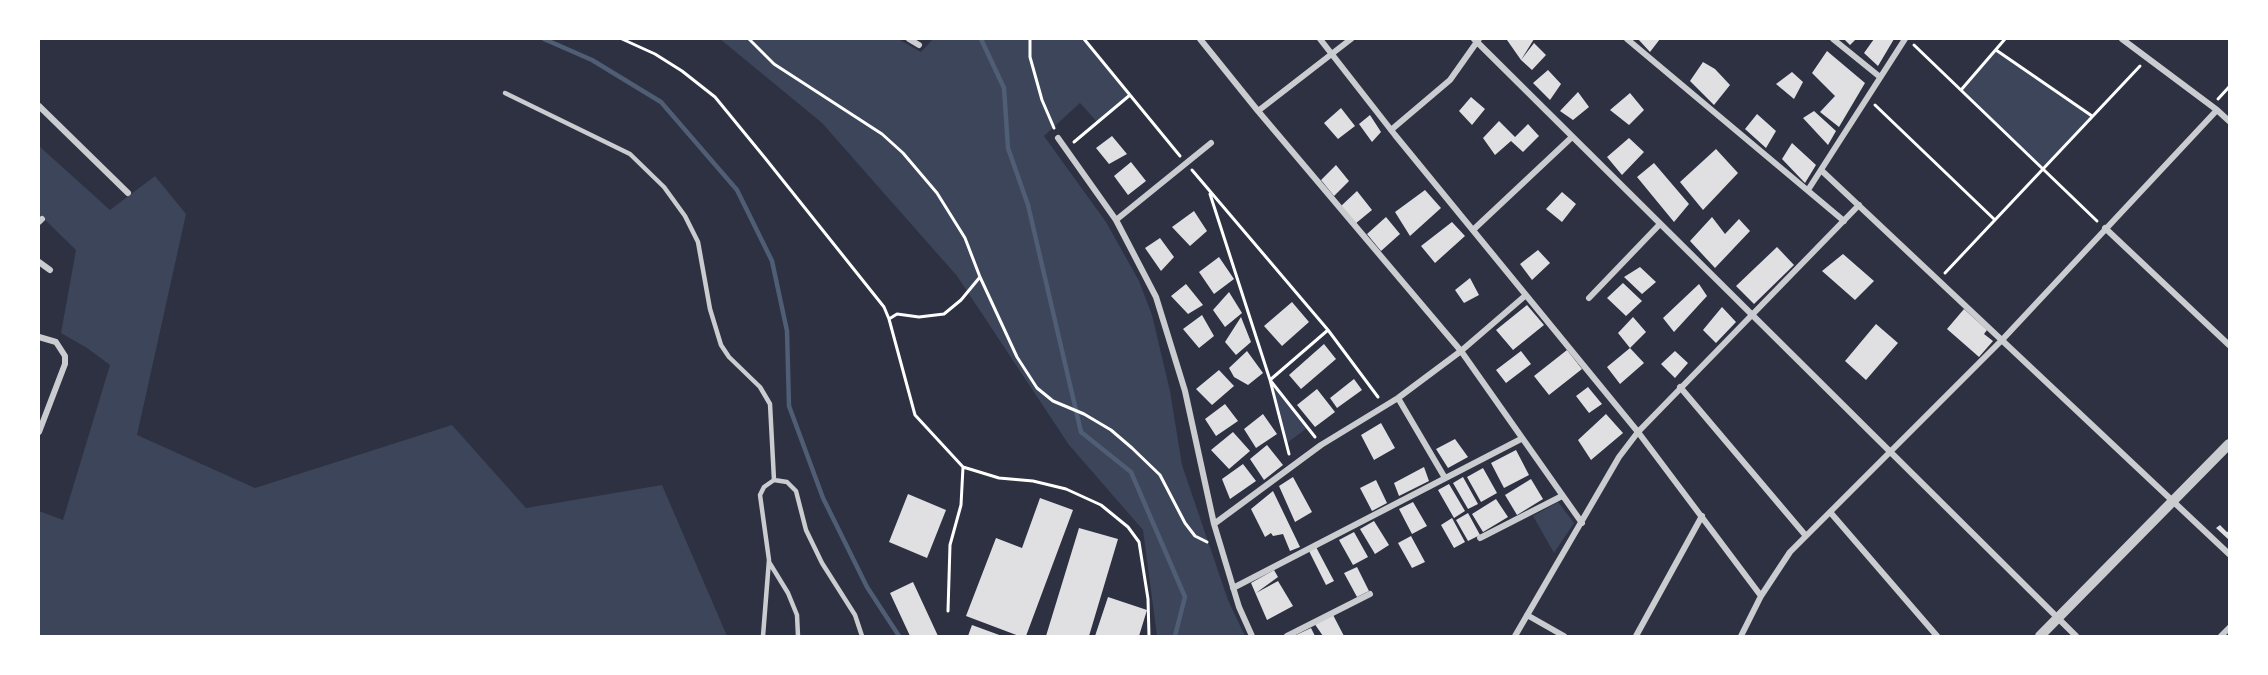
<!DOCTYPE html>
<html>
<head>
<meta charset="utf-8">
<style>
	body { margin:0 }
	#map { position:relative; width:2268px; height:675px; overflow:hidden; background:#2d3142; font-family:Karla,sans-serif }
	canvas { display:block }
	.frame { position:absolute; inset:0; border:40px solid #fff; pointer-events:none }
</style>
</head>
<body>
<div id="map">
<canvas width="2268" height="675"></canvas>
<div class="frame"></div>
</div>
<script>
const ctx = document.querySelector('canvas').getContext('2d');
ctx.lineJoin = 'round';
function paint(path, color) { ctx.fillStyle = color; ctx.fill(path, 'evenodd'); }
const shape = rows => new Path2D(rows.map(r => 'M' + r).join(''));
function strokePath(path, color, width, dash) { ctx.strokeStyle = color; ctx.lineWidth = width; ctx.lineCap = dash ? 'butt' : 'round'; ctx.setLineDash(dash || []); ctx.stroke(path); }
paint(shape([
	[720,39,898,39,921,52,933,39,1084,39,1130,95,1097,122,1080,103,1044,136,1106,222,1139,281,1152,315,1170,391,1182,465,1228,600,1245,636,1157,636,1143,530,1069,445,957,276,822,123],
	[1996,50,2092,116,2043,168,1961,90],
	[39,146,110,210,155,176,186,214,137,435,255,488,452,425,526,508,662,485,727,636,39,636,39,511,63,520,110,365,87,348,61,333,76,250,39,214],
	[1270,380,1307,428,1287,443],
	[1558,502,1574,523,1554,553,1533,516]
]), '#3c4559');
strokePath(shape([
	[544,39,592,60,661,102,737,190,772,261,787,331,789,406,823,498,867,587,899,636],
	[981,39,1004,88,1008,148,1028,205,1081,432,1131,472,1185,597,1175,636]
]), '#4f5d75', 4.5);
paint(shape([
	[1508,39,1534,39,1521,60,1534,43,1546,55,1532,70,1521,60,1507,40],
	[1638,39,1660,39,1650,52],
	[1844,39,1856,39,1850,45],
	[1874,39,1894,39,1878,66,1864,53],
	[1827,51,1865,83,1839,127,1820,112,1835,96,1812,73],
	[1703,62,1715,69,1730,85,1714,105,1690,81],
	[1548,70,1561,84,1550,100,1533,83],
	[1792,72,1803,82,1794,99,1776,84],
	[1578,92,1589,107,1573,120,1560,111],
	[1630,93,1644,110,1629,125,1610,110],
	[1471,97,1485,109,1472,125,1459,111],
	[1341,108,1355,126,1338,139,1324,123],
	[1814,111,1836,131,1828,145,1803,118],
	[1757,114,1776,131,1766,148,1745,129],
	[1370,115,1381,132,1372,142,1359,124],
	[1499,121,1515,137,1528,124,1539,136,1523,152,1511,141,1495,155,1483,138],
	[1112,136,1127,154,1109,164,1096,148],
	[1629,138,1644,152,1622,175,1607,157],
	[1792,143,1816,165,1805,183,1782,159],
	[1716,149,1738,173,1703,210,1680,182],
	[1131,162,1146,181,1128,195,1114,176],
	[1654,163,1689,204,1674,222,1637,177],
	[1336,165,1349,181,1334,196,1321,180],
	[1425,190,1441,208,1410,236,1395,212],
	[1357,191,1372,210,1355,224,1341,206],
	[1562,192,1576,204,1562,222,1546,209],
	[1194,211,1207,231,1190,246,1172,227],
	[1386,217,1400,234,1381,251,1367,234],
	[1712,217,1725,234,1739,219,1750,231,1715,268,1690,241],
	[1452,222,1465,236,1435,263,1421,246],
	[1160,238,1174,257,1161,271,1145,248],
	[1777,247,1794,265,1754,304,1736,286],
	[1538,250,1550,263,1532,280,1520,264],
	[1843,254,1874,281,1855,300,1822,271],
	[1219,257,1234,279,1214,294,1199,272],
	[1640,267,1656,282,1642,294,1624,277],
	[1470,278,1479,295,1464,303,1455,290],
	[1623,283,1642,301,1626,316,1607,298],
	[1186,284,1203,305,1188,314,1171,296],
	[1699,284,1707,296,1674,332,1663,318],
	[1229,292,1242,313,1225,327,1213,310],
	[1292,302,1309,322,1282,346,1264,326],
	[1527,305,1544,325,1513,350,1496,330],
	[1722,307,1736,322,1716,343,1703,330],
	[1964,309,1987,330,1984,334,1993,341,1979,357,1947,329],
	[1202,315,1214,336,1199,348,1183,329],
	[1241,317,1251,342,1236,355,1225,342],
	[1633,317,1646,332,1630,348,1644,363,1620,384,1607,367,1630,348,1618,333],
	[1876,324,1898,343,1866,380,1845,361],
	[1324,344,1336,359,1301,389,1289,375],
	[1567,350,1582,369,1549,395,1534,376],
	[1247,351,1263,373,1248,385,1234,377,1229,368],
	[1521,351,1531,364,1506,383,1496,370],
	[1675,351,1688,363,1675,378,1661,364],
	[1219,370,1234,386,1212,405,1196,389],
	[1354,379,1362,390,1337,408,1330,398],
	[1588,387,1602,404,1589,413,1576,396],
	[1317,389,1335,412,1315,427,1297,405],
	[1225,404,1238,421,1216,436,1205,419],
	[1263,414,1277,434,1256,448,1244,429],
	[1606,414,1623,433,1591,460,1578,440],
	[1381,423,1395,448,1374,460,1361,435],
	[1233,432,1250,451,1229,469,1211,450],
	[1455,439,1468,457,1448,468,1436,449],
	[1267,445,1283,465,1264,480,1250,459],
	[1516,450,1529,475,1504,488,1491,463],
	[1243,464,1256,481,1230,499,1222,479],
	[1424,467,1429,481,1399,496,1394,483],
	[1483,468,1497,493,1481,502,1467,477],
	[1293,477,1312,512,1295,522,1279,486],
	[1463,477,1478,504,1468,509,1453,483],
	[1531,479,1543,499,1517,515,1505,495],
	[1376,480,1387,503,1372,511,1360,488],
	[1449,484,1465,511,1454,518,1438,490],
	[1273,491,1300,547,1290,551,1283,534,1273,536,1271,533,1265,537,1251,509],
	[908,494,946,510,927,558,889,542],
	[1040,498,1073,510,1026,636,1019,636,966,616,996,538,1022,548],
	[1496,499,1508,517,1483,532,1472,514],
	[1413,502,1427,526,1412,534,1399,509],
	[1468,513,1480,535,1468,541,1456,520],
	[1452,518,1465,542,1454,548,1441,525],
	[1374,521,1389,545,1375,554,1360,529],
	[2220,525,2227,532,2229,531,2229,540,2216,528],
	[1079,528,1118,539,1089,636,1046,636],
	[1354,532,1368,557,1353,565,1339,540],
	[1411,536,1425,562,1412,568,1398,543],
	[1316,547,1334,581,1326,585,1309,551],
	[1357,567,1369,591,1357,597,1344,573],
	[1274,570,1278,577,1256,593,1278,581,1293,606,1267,620,1251,583],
	[913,582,938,636,910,636,890,593],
	[1108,597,1147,610,1139,636,1095,636],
	[1332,613,1344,636,1323,636,1314,623],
	[972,625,1002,636,968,636],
	[1311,628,1315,636,1294,636]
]), '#e0e0e3');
strokePath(shape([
	[622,39,655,54,682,71,715,97,765,158,884,307,889,319,915,415,963,467,999,478,1033,481,1066,489,1101,505,1128,527,1139,542,1148,599,1149,636],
	[749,39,774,64,882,134,903,153,937,193,965,238,980,277,961,300,944,314,919,317,897,314,889,319],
	[1030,39,1030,57,1042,100,1054,128],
	[1084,39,1180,156],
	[1914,45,2097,221],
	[1996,50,2092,116],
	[1961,90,2005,39],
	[2218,99,2229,87],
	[1875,105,1995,220],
	[1074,142,1130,95],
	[1192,170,1328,330,1378,397],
	[1210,194,1270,380,1289,454],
	[1945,273,2140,66],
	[980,277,1017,357,1037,388,1053,401,1084,414,1111,430,1132,448,1160,475,1185,523,1195,536,1207,542],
	[1315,437,1270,380,1328,330],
	[948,611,950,545,961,505,963,467]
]), '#fff', 3);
strokePath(shape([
	[505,93,630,154,664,187,685,216,698,242,710,309,721,345,729,357,760,387,770,404,774,480],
	[769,562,788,593,797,615,798,636],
	[763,636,769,560,760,495,764,487,774,480,787,482,796,491,806,530,822,563,855,615,862,636]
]), '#caccd0', 4.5);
strokePath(shape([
	[909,39,919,45],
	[1200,39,1258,111,1461,351,1582,523],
	[1320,39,1395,135,1638,432,1761,596],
	[1474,39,2076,636],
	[1627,39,1844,221],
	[1833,39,1880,77],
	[2122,39,2217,110,2229,121],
	[39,106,128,193],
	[1258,111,1351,39],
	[1391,130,1450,80,1479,39],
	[1058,138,1116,220,1156,297,1185,391,1214,524,1239,607,1252,636],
	[1821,170,2229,554],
	[1808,190,1905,39],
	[1116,220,1211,143],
	[39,222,42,219],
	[2105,228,2229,345],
	[1473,230,1572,137],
	[39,262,50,270],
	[1589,298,1660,224],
	[39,337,56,342,65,356,65,364,39,432],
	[1680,387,1806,536],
	[1398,398,1445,478],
	[1830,512,1937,636],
	[1214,524,1321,445,1398,398,1461,351,1526,295],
	[1480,538,1562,496],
	[1233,588,1521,439],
	[1527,615,1564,636],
	[1287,636,1370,594],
	[1515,636,1619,457,1638,432,1859,205],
	[1636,636,1702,516],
	[1741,636,1761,596,1790,552,2002,340,2217,110],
	[2221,636,2229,628]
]), '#caccd0', 6);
strokePath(shape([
	[2040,636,2229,444]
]), '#caccd0', 10);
</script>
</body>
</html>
